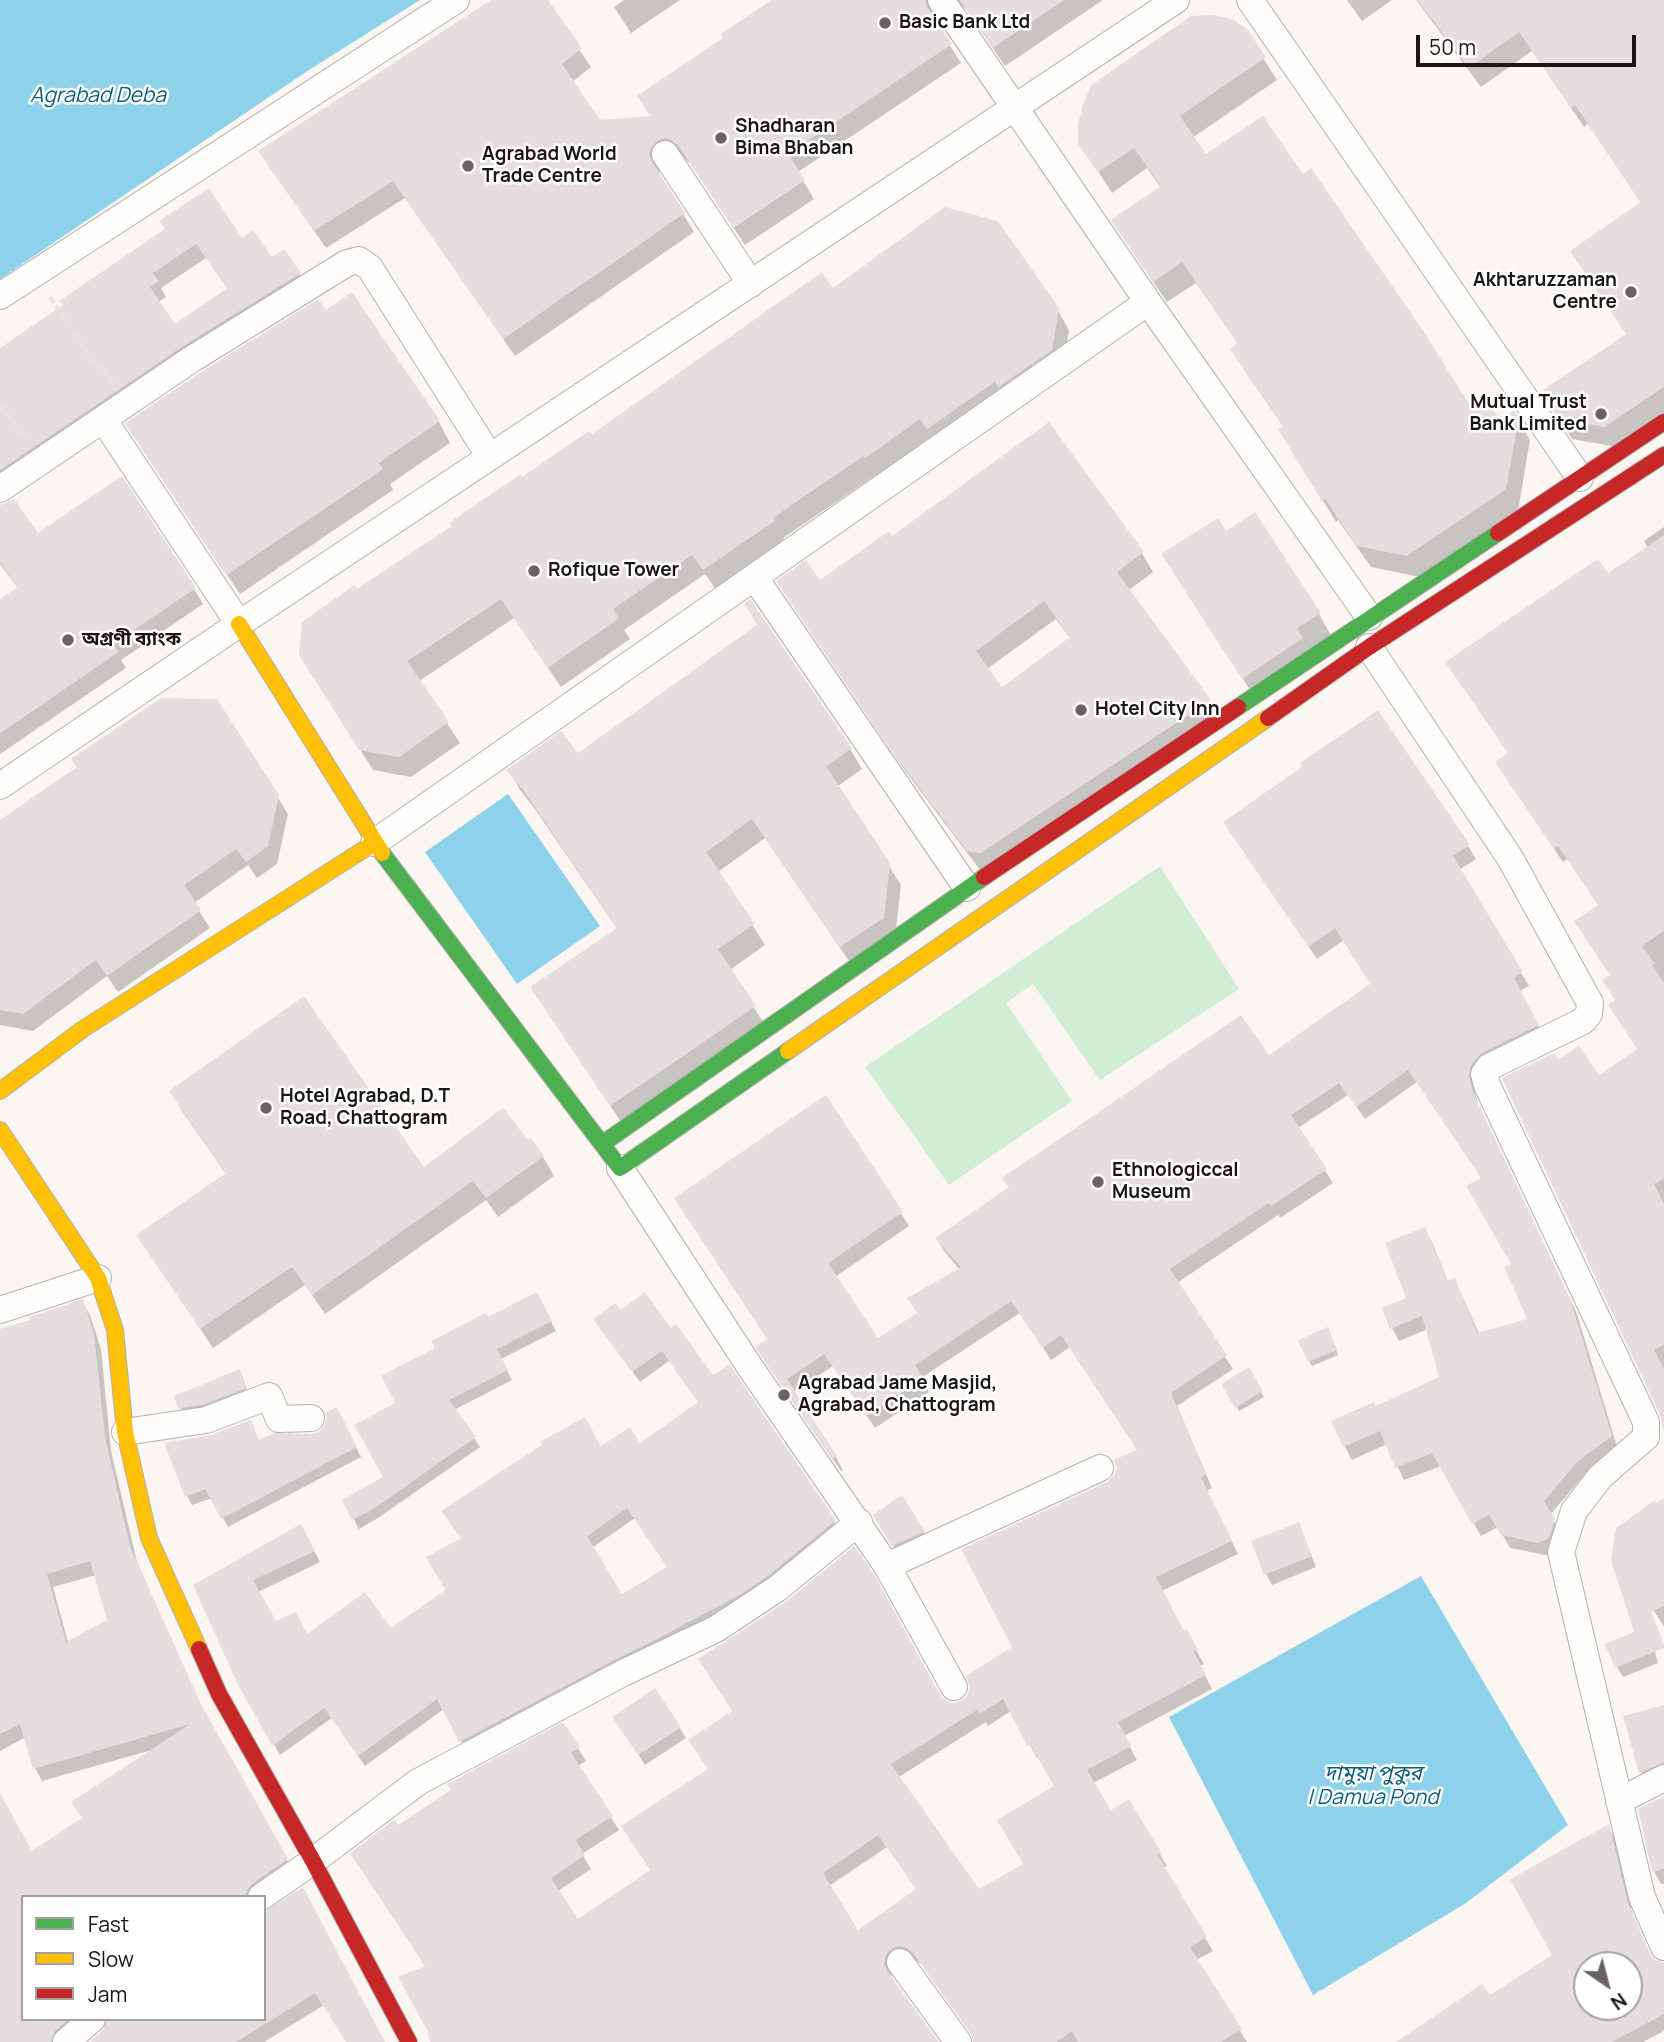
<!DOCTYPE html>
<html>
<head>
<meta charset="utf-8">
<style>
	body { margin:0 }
	#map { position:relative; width:1664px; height:2042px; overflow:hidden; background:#fbf6f2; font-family:Manrope,sans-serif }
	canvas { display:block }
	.legend { position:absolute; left:21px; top:1895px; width:245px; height:126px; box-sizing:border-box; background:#fff; border:2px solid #a3a2a1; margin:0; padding:9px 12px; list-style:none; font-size:21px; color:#1a1613 }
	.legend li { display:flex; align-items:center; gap:14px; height:35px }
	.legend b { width:35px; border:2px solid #a3a2a1 }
	.north { position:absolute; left:1573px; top:1951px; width:70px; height:70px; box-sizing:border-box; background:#fff; border:2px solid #a3a2a1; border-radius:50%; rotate:145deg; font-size:19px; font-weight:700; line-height:28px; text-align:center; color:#1a1613 }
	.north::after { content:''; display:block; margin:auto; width:24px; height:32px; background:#696461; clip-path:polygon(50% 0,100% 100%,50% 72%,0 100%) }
	.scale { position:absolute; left:1416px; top:35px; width:220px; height:32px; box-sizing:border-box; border:4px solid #1a1613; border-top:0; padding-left:9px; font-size:21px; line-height:24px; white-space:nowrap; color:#1a1613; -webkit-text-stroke:5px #fff; paint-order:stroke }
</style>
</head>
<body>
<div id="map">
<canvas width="1664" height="2042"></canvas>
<ul class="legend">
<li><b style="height:9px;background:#4caf50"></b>Fast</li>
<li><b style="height:9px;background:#ffc107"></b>Slow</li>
<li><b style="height:9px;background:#c62828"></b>Jam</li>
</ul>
<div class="north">N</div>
<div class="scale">50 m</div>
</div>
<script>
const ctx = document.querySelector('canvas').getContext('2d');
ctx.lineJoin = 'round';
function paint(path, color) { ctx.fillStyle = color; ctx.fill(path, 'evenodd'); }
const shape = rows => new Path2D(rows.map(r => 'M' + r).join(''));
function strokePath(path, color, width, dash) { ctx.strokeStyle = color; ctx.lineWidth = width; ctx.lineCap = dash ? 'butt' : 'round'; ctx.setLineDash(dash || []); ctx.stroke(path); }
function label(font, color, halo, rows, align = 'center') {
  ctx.font = font + ' Manrope,"Noto Sans Bengali",sans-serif'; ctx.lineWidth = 5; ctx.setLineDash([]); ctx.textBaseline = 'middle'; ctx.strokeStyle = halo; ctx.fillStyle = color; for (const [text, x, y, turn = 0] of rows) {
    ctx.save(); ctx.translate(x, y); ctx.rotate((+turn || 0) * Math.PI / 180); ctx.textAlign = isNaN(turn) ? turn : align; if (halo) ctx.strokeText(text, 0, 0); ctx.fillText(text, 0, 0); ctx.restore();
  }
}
paint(shape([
	[1160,866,1239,989,1100,1080,1033,984,1006,1003,1072,1101,949,1185,865,1067]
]), '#d1edd4');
paint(shape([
	[0,0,420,0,309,70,0,279],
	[508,794,600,926,517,984,425,852],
	[1421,1576,1568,1825,1466,1903,1313,1995,1169,1717]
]), '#8ed1ea');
paint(shape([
	[494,0,546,0,591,67,572,82,599,122,652,117,725,38,774,0,1103,0,1005,66,966,9,959,4,936,13,935,22,961,63,798,172,814,199,745,245,691,164,683,158,676,156,660,166,659,174,694,232,515,356,405,198,326,248,271,169],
	[624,0,680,0,631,33,614,7],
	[1347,0,1392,0,1362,21],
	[1416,0,1664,0,1664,415,1617,447,1572,439,1542,393,1627,335,1642,204,1588,124,1584,127,1532,51,1481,87],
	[1246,31,1277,80,1192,138,1206,157,1471,412,1500,422,1517,418,1530,440,1518,511,1420,577,1371,567,1338,520,1336,522,1293,451,1284,427,1245,371,1233,349,1239,345,1196,283,1167,302,1126,242,1113,221,1161,188,1147,168,1112,193,1080,143],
	[166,230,242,240,272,260,299,274,308,289,0,491,0,350,65,306],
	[206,258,228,289,174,326,158,302,166,297,161,288],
	[833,290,1057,309,1069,330,1063,370,878,477,876,475,783,538,785,542,716,590,705,574,624,630,630,639,561,687,514,618,419,681,460,743,411,777,373,770,313,675,357,592,522,479],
	[352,295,439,422,450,443,390,484,393,490,240,594,139,444,127,424,325,313],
	[1049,425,1142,553,1153,572,1129,590,1209,701,1220,719,980,870,906,772,789,600,892,538],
	[1056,619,1071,639,1002,689,987,669],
	[0,506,37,536,194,589,203,604,121,660,126,668,0,754,0,601,19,589,0,564],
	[1664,527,1664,1418,1557,1062,1598,1077,1639,1050,1616,1001,1611,976,1584,936,1599,906,1567,859,1563,862,1505,776,1509,754,1607,576,1648,548,1644,541],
	[1226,534,1319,614,1331,635,1256,699,1176,576],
	[746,604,850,749,862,769,838,786,901,885,895,938,853,967,765,838,718,872,765,945,730,970,767,1028,623,1125,532,988,618,930,537,812,520,790,509,770,577,756,758,626],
	[277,796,288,814,277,864,257,878,248,865,194,903,210,928,118,992,107,976,33,1031,0,1025,0,823],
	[1233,835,1468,846,1476,859,1459,870,1529,986,1520,991,1545,1039,1478,1079,1475,1093,1479,1107,1577,1314,1618,1450,1585,1474,1550,1515,1561,1534,1556,1551,1546,1555,1510,1548,1498,1527,1481,1536,1441,1466,1404,1480,1387,1444,1352,1460,1345,1447,1334,1422,1375,1408,1441,1378,1428,1329,1399,1341,1392,1328,1408,1299,1424,1229,1432,1242,1448,1282,1454,1280,1461,1293,1479,1334,1529,1320,1513,1265,1482,1179,1417,1082,1365,1119,1348,1095,1298,1128,1333,1183,1280,1218,1278,1215,1177,1283,1233,1369,1177,1406,1212,1488,1207,1490,1238,1554,1162,1591,1184,1633,1186,1632,1204,1664,1200,1666,1212,1689,1124,1736,1137,1760,1093,1783,1110,1812,1128,1801,1167,1866,1163,1868,1213,1951,1196,1960,1247,2042,975,2042,975,2039,922,1965,915,1960,893,1969,891,1978,936,2042,432,2042,427,1967,398,1827,578,1748,586,1761,578,1766,619,1830,582,1854,591,1869,558,1891,578,1921,940,1696,946,1702,953,1704,962,1703,1015,1647,1108,1484,1139,1451,1070,1347,1051,1360,1020,1313,921,1378,929,1392,875,1428,833,1366,793,1392,836,1457,843,1470,841,1471,765,1360,768,1340,826,1097,909,1226,835,1277,877,1341,918,1314,960,1270,944,1251,937,1239,1269,1057,1372,985,1344,940,1317,959],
	[1011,1711,1037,1758,1039,1757,1057,1787,1025,1865,979,1891,899,1777,986,1722,988,1726],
	[887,1847,918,1891,858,1932,829,1886],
	[171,1092,424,1169,527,1142,543,1157,554,1176,498,1217,486,1200,325,1314,305,1285,213,1348,138,1236,227,1175,182,1111],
	[82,1302,90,1315,101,1349,111,1451,137,1562,207,1719,294,1873,260,1897,23,1897,23,2019,91,2019,64,2042,0,2042,0,1802,31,1853,83,1819,152,1750,42,1781,35,1768,26,1737,0,1751,0,1331],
	[96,1575,109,1621,68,1642,53,1587],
	[541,1303,556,1331,501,1359,512,1380,454,1410,480,1447,378,1518,359,1529,344,1501,385,1478,398,1404,488,1319],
	[620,1313,671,1330,712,1377,729,1366,841,1532,775,1586,467,1752,444,1709,365,1766,332,1718,280,1755,239,1684,196,1586,307,1537,320,1562,258,1592,276,1623,307,1636,391,1630,447,1591,462,1539,449,1522,601,1448,639,1445,699,1403,669,1361,640,1382,602,1330],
	[635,1518,668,1568,622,1596,592,1548],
	[1330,1334,1338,1355,1312,1366,1309,1361],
	[1248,1370,1264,1397,1239,1411,1223,1385],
	[239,1372,251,1398,186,1418,180,1407],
	[341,1418,361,1457,228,1527,212,1498,192,1505,187,1496,259,1441,320,1433],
	[901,1497,930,1542,900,1556,881,1526],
	[1664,1500,1664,1627,1648,1601,1656,1505],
	[1298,1524,1316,1567,1272,1585,1266,1574],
	[1652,1640,1658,1663,1623,1677,1617,1667],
	[1664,1706,1664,1777,1648,1785,1641,1772,1626,1717],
	[621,1728,680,1728,686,1738,645,1765],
	[1664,1798,1664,1884,1661,1884,1654,1871],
	[1608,1827,1615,1839,1633,1916,1653,1961,1664,1964,1664,2031,1643,2042,1399,2042,1489,1998,1554,1956],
	[1587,1965,1629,1965,1629,2007,1587,2007],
	[264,1914,384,2042,347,2042,324,2005,264,2042,92,2042,264,2019]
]), '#0003');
paint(shape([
	[491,0,548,0,582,48,562,64,600,120,650,116,637,96,723,38,721,34,771,0,925,0,928,9,952,44,788,154,805,180,733,228,678,145,671,140,665,138,657,141,651,148,649,154,652,162,685,213,503,339,393,181,314,231,258,151],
	[960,0,1064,0,993,48],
	[1417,0,1664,0,1664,387,1605,427,1559,420,1540,392,1626,334,1570,251,1641,202,1575,105,1571,108,1519,32,1469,68],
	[1214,15,1232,19,1248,30,1266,57,1180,116,1206,154,1263,116,1303,174,1311,168,1424,332,1472,409,1486,399,1500,420,1514,410,1519,417,1506,489,1407,556,1357,546,1325,499,1322,501,1278,429,1284,426,1230,349,1238,343,1182,262,1153,282,1111,220,1161,186,1134,148,1098,172,1078,144,1078,124,1083,105,1091,85,1191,16],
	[209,188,242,238,253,230,272,257,284,249,301,273,183,346,0,470,0,348,63,305,59,301,165,229,159,221],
	[196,244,227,288,175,324,150,287,159,281,153,273],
	[945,207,998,221,1059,308,1052,350,998,387,995,382,927,429,920,419,865,458,863,456,773,518,775,521,703,570,692,555,613,609,619,618,548,668,501,599,407,661,449,722,399,757,359,750,299,655,302,622,355,585,357,589,452,526,449,523,521,474,522,477,589,431,592,434,822,272,833,288],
	[352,292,440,421,379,463,383,469,227,575,222,570,125,423,201,372,318,299,326,310],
	[1049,422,1144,552,1117,572,1211,700,981,853,967,851,893,753,776,581,806,560,820,580,889,531,892,536],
	[1044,601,1070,637,1002,687,976,651],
	[122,476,196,588,113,644,119,652,0,733,0,599,18,587,0,562,0,505,14,499,38,533],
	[1255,512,1321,613,1297,628,1303,638,1242,679,1161,554,1218,518,1226,531],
	[1664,535,1664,931,1642,946,1655,964,1652,965,1664,983,1664,1178,1654,1184,1664,1204,1664,1345,1654,1350,1664,1369,1664,1432,1660,1415,1502,1078,1554,1053,1558,1060,1579,1046,1599,1075,1637,1049,1608,1005,1615,1000,1602,980,1610,974,1574,921,1598,905,1558,846,1554,849,1495,762,1508,753,1445,662,1598,559,1608,573],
	[750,599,852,748,826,766,890,863,884,918,840,947,752,819,706,852,755,924,718,949,756,1006,610,1106,530,987,617,928,524,791,506,770,561,731,578,753,758,624,744,604],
	[161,698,217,699,279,795,268,846,246,862,236,849,184,885,201,910,107,976,96,960,23,1014,0,1010,0,820,77,767,71,759],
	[1378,710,1470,845,1453,856,1523,972,1514,978,1539,1025,1482,1053,1471,1065,1469,1078,1473,1092,1570,1299,1612,1436,1578,1461,1544,1501,1555,1519,1549,1538,1538,1543,1501,1535,1489,1515,1472,1524,1432,1453,1395,1468,1380,1431,1343,1447,1331,1421,1374,1402,1376,1406,1439,1377,1422,1316,1390,1329,1382,1308,1406,1298,1385,1243,1425,1227,1447,1281,1455,1278,1477,1333,1527,1319,1504,1267,1511,1264,1466,1186,1481,1178,1408,1070,1356,1107,1339,1083,1291,1115,1327,1169,1271,1206,1269,1203,1170,1269,1227,1355,1171,1393,1206,1475,1201,1477,1232,1541,1156,1577,1184,1631,1187,1629,1198,1650,1194,1652,1206,1675,1118,1722,1131,1746,1087,1770,1111,1810,1129,1799,1161,1852,1157,1854,1207,1937,1190,1947,1242,2029,1221,2042,1078,2042,1072,2031,1056,2042,973,2042,971,2033,913,1953,907,1948,899,1946,891,1949,886,1955,884,1963,887,1971,939,2042,430,2042,428,2032,398,1977,425,1966,350,1853,395,1819,398,1825,451,1790,447,1784,563,1722,580,1747,571,1753,613,1816,575,1840,585,1855,551,1878,578,1919,650,1870,621,1826,708,1769,688,1740,732,1711,698,1659,787,1601,854,1546,874,1574,940,1695,947,1701,953,1703,961,1701,967,1696,970,1688,966,1676,1012,1647,961,1549,1107,1482,1113,1476,1117,1468,1113,1460,1137,1450,1061,1335,1042,1348,1011,1301,915,1365,923,1378,866,1416,824,1354,787,1379,837,1456,832,1459,755,1347,767,1339,674,1198,826,1095,903,1212,828,1263,878,1338,917,1313,907,1298,961,1267,935,1238,1009,1187,1002,1178,1241,1015,1269,1055,1370,984,1335,928,1308,947,1223,822,1302,767,1300,763],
	[1003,1699,1027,1746,1030,1744,1054,1786,997,1820,1023,1864,979,1889,891,1764,977,1710,979,1714],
	[878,1835,916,1889,858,1930,823,1873],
	[304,996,424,1167,503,1108,528,1140,531,1138,544,1156,486,1198,473,1181,312,1295,292,1267,200,1329,136,1235,226,1173,169,1091],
	[537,1292,552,1321,497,1349,508,1370,449,1400,476,1437,373,1509,352,1520,342,1500,383,1477,354,1425,395,1403,381,1376,435,1348,431,1341,486,1313,488,1317],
	[645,1292,671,1328,676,1324,713,1375,729,1364,836,1520,769,1575,743,1593,655,1640,616,1659,459,1742,437,1699,358,1756,324,1708,272,1746,238,1685,193,1585,301,1524,315,1551,253,1580,276,1621,296,1612,307,1634,365,1592,391,1628,445,1590,426,1557,461,1538,441,1511,542,1445,540,1442,585,1417,601,1446,630,1427,640,1443,698,1402,662,1351,632,1372,593,1319,615,1303,621,1310],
	[627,1508,667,1567,622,1594,587,1536],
	[83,1299,94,1334,105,1437,130,1547,201,1704,288,1859,252,1884,247,1890,245,1897,23,1897,23,2019,68,2019,55,2031,51,2042,0,2042,0,1793,32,1851,82,1818,71,1802,190,1724,33,1769,20,1724,0,1734,0,1329,30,1320,29,1317],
	[90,1561,107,1620,66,1642,47,1574],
	[1328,1327,1337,1350,1308,1362,1298,1340],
	[1249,1367,1263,1391,1235,1408,1221,1384],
	[240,1369,247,1388,202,1405,178,1408,174,1396],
	[337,1407,357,1447,221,1519,205,1489,185,1497,164,1443,211,1435,251,1420,259,1440,274,1433,312,1434,319,1432,324,1426,327,1418,325,1413],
	[902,1495,925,1531,892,1546,873,1515],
	[1664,1498,1664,1606,1651,1612,1664,1644,1664,1648,1615,1668,1605,1644,1634,1632,1611,1560,1616,1528,1655,1500,1656,1503],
	[1299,1522,1312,1556,1264,1575,1251,1541],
	[655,1688,681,1727,638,1755,612,1717],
	[1664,1705,1664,1762,1639,1773,1623,1716],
	[1664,1796,1664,1869,1652,1872,1638,1809],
	[1609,1824,1628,1903,1650,1954,1655,1960,1664,1962,1664,2014,1612,2042,1396,2042,1482,1984,1490,1995,1552,1955,1510,1879],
	[1587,1965,1629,1965,1629,2007,1587,2007],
	[303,1887,385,2042,346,2042,315,1993,236,2042,90,2042,103,2030,107,2019,264,2019,264,1912]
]), '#e6dddf');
const street = shape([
	[941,0,1148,302,1369,617],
	[1250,0,1580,478],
	[665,154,751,284],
	[0,296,456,0],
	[103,419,239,624],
	[0,489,192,359,347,263,359,260,370,268,490,457],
	[755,578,967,888],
	[1369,647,1510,858,1590,1003,1589,1014,1583,1021,1489,1067,1484,1074,1487,1085,1646,1422,1646,1437,1600,1477,1574,1511,1561,1552,1642,1897,1664,1947],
	[0,786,239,624,1176,0],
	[374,843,1148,302],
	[620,1168,750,1367,887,1566,954,1687],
	[0,1310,98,1278],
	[125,1432,206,1420,269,1396,279,1419,311,1418],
	[887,1566,1100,1468],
	[1619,1801,1664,1778],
	[261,1897,313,1861,418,1782,623,1673,716,1629,778,1588,859,1522],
	[900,1962,958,2042],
	[66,2042,92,2019]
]);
const fast = shape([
	[1238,707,1498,533],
	[382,853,620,1168,788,1051],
	[602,1144,984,877]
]);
const slow = shape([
	[239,624,382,853],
	[788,1051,1268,718],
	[0,1091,83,1029,374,843],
	[0,1130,98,1278,115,1330,125,1432,149,1538,199,1649]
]);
const jam = shape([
	[1498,533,1664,422],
	[1268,718,1369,647,1664,455],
	[984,877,1238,707],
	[199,1649,219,1694,313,1861,409,2042]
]);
strokePath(street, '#b4b0ad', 28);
strokePath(fast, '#b4b0ad', 18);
strokePath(slow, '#b4b0ad', 18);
strokePath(jam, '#b4b0ad', 18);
strokePath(shape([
	[50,297,98,368,101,365,113,382],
	[0,404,26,441]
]), '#e5e3e2', 4.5, [7, 3.5]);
strokePath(street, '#fefefd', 26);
strokePath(fast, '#4caf50', 16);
strokePath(slow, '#ffc107', 16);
strokePath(jam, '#c62828', 16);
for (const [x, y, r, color] of [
	[885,23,7,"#696461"],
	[721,138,7,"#696461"],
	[468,166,7,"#696461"],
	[1631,292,7,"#696461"],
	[1601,414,7,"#696461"],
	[534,571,7,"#696461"],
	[68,640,7,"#696461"],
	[1081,710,7,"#696461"],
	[266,1108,7,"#696461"],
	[1098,1182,7,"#696461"],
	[784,1395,7,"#696461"]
]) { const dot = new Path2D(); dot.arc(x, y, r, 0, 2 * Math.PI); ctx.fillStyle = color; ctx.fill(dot); strokePath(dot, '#fff', 2.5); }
label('bold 19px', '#1a1613', '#fff', [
	["Basic Bank Ltd",899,23],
	["Shadharan",735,127],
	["Bima Bhaban",735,149],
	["Agrabad World",482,155],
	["Trade Centre",482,177],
	["Akhtaruzzaman",1617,281,"right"],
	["Centre",1617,303,"right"],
	["Mutual Trust",1587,403,"right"],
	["Bank Limited",1587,425,"right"],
	["Rofique Tower",548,571],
	["অগ্রণী ব্যাংক",82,640],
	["Hotel City Inn",1095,710],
	["Hotel Agrabad, D.T",280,1097],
	["Road, Chattogram",280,1119],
	["Ethnologiccal",1112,1171],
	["Museum",1112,1193],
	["Agrabad Jame Masjid,",798,1384],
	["Agrabad, Chattogram",798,1406]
], 'left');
label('italic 21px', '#0b5d77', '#fff', [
	["Agrabad Deba",98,96],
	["দামুয়া পুকুর",1373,1774],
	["| Damua Pond",1373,1798]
]);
</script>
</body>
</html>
